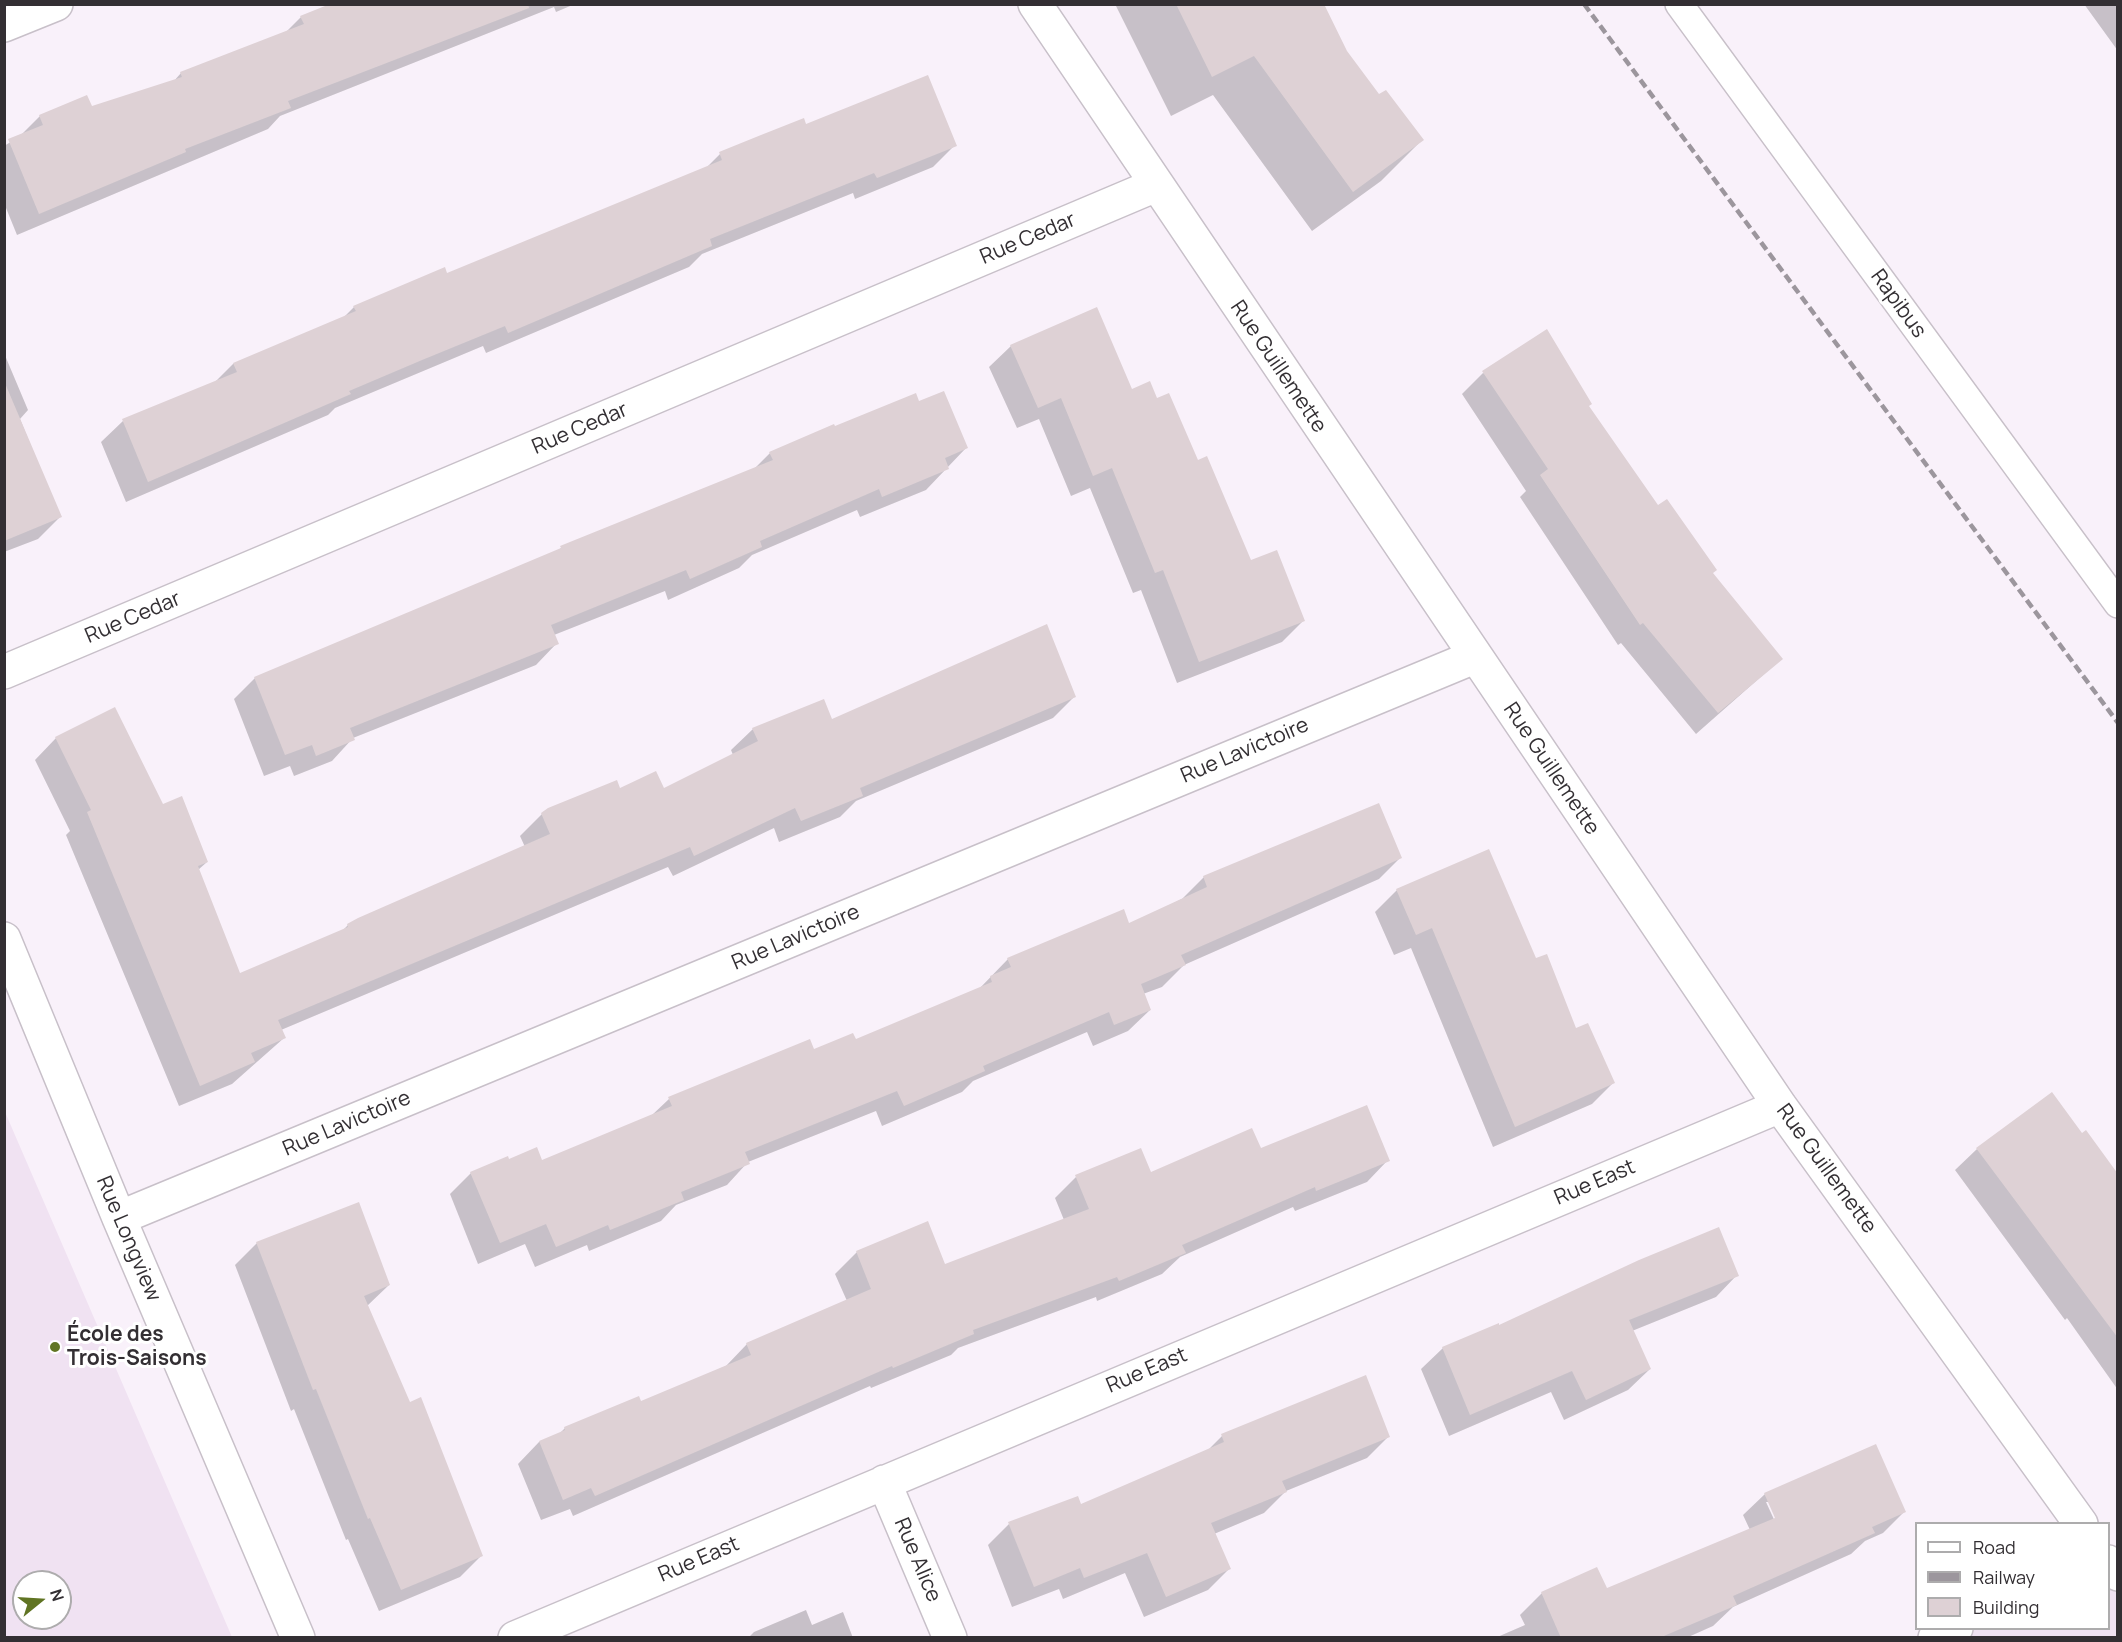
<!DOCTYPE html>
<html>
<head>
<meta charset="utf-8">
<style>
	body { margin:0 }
	#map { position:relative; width:2122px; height:1642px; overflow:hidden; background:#f9f1fa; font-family:Manrope,sans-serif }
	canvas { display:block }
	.frame { position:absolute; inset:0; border:6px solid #332f33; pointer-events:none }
	.legend { position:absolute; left:1915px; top:1522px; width:195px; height:108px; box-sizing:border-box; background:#fff; border:2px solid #adacad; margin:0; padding:8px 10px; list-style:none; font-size:18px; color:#332f33 }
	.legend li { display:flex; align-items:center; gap:12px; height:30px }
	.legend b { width:30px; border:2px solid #adacad }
	.north { position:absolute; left:12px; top:1570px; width:60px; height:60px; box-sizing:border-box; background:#fff; border:2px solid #adacad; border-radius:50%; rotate:72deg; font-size:16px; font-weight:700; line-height:24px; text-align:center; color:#332f33 }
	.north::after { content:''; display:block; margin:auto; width:21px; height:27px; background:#607423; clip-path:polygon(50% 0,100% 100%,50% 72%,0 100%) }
</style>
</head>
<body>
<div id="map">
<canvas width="2122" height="1642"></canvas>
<div class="frame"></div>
<ul class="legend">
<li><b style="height:8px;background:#fff"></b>Road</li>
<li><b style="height:8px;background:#9c969d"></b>Railway</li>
<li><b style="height:16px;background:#ded1d5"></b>Building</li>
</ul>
<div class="north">N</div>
</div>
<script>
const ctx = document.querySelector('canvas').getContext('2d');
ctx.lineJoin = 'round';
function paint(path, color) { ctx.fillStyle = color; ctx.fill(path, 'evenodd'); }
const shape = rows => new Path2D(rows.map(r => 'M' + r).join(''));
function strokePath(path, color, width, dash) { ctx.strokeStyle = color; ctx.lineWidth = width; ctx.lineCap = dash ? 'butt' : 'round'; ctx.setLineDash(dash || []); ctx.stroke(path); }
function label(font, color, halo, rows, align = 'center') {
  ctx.font = font + ' Manrope,sans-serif'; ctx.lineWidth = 6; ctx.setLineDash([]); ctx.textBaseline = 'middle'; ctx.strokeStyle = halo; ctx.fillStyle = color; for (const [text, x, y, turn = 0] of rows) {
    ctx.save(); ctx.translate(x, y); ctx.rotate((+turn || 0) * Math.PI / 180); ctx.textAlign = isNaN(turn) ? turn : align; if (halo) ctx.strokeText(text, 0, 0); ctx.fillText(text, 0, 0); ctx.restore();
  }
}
paint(shape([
	[5,1112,232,1637,5,1637],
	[24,1582,60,1582,60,1618,24,1618],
	[2109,1562,2117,1574,2117,1637,1935,1638,1956,1629,2108,1628]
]), '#f0e2f2');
paint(shape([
	[333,4,575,4,556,12,554,7,280,116,268,129,17,235,4,203,4,146,19,137,40,116,91,108,173,82,181,73,285,33,301,17],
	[1115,4,1322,4,1346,51,1379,96,1422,140,1381,181,1312,231,1213,95,1171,116],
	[2084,4,2118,4,2118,51],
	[806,126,955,145,933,167,855,199,853,193,702,254,689,267,486,353,483,346,335,408,328,415,126,502,101,442,123,421,214,383,233,364,343,318,354,307,446,275,705,169,720,154],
	[1011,346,1156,400,1197,462,1250,562,1304,620,1282,642,1177,683,1141,590,1133,593,1090,488,1071,496,1039,419,1017,428,989,367],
	[4,353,28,410,20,419,60,517,38,539,4,552],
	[1483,373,1588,406,1657,508,1781,659,1696,734,1621,643,1618,645,1520,497,1526,491,1462,394],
	[919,403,966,448,926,490,860,517,857,510,752,555,739,568,668,600,665,591,554,635,557,643,536,665,353,738,332,761,294,776,290,766,264,776,234,699,255,678,556,552,561,548,755,468,770,453,834,428],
	[1074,697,1053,718,856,801,840,817,779,842,774,828,673,876,668,867,281,1030,284,1038,232,1084,179,1106,66,835,70,831,35,760,56,738,162,806,207,862,198,870,240,975,341,932,348,925,525,847,520,836,542,814,619,790,663,790,733,755,731,750,753,729],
	[1401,857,1379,879,1184,965,1162,987,1143,994,1150,1010,1128,1031,1093,1046,1087,1032,973,1081,962,1092,882,1126,876,1111,748,1162,727,1185,676,1205,661,1221,589,1251,587,1245,535,1267,525,1244,478,1264,450,1194,471,1173,508,1161,542,1162,651,1116,669,1099,813,1051,855,1041,979,989,1008,959,1128,925,1182,899,1204,877],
	[1397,890,1536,960,1575,1030,1613,1083,1592,1104,1493,1147,1411,948,1394,955,1375,912],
	[1977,1149,2118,1188,2118,1390,2067,1318,2065,1320,1955,1170],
	[1260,1150,1388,1160,1367,1182,1295,1211,1293,1207,1180,1257,1162,1274,1097,1301,1096,1297,958,1348,951,1355,871,1388,870,1386,573,1516,570,1509,541,1520,518,1464,539,1442,559,1434,565,1428,640,1403,726,1366,747,1344,847,1301,835,1274,857,1252,945,1266,1064,1220,1055,1198,1076,1177,1151,1174],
	[257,1243,389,1285,367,1306,409,1403,482,1555,460,1577,379,1611,348,1539,346,1540,294,1409,291,1411,235,1265],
	[1737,1275,1716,1297,1632,1331,1650,1369,1628,1390,1564,1420,1551,1392,1449,1436,1421,1369,1443,1348,1499,1327],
	[1222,1436,1388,1437,1367,1458,1286,1491,1264,1513,1214,1534,1229,1569,1208,1590,1144,1617,1125,1573,1063,1599,1059,1589,1012,1607,988,1545,1009,1524,1081,1506,1207,1451],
	[1765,1494,1904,1512,1883,1533,1865,1541,1851,1554,1733,1607,1713,1626,1686,1638,1495,1638,1525,1625,1520,1615,1542,1593,1606,1590,1750,1530,1743,1515],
	[1766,1502,1769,1502,1779,1525,1777,1526],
	[806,1610,812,1625,843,1612,853,1638,748,1638,754,1632]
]), '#0003');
paint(shape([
	[330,4,528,4,529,8,288,101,291,108,185,149,186,152,39,214,8,139,43,125,39,115,87,95,92,106,182,77,180,72,304,24,300,16],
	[1176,4,1324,4,1347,51,1379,94,1386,90,1424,140,1353,192,1254,56,1212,77],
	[928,75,957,146,877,178,874,173,710,239,712,246,508,333,505,326,422,360,349,391,351,394,148,482,122,419,237,372,233,363,356,311,353,306,445,267,447,273,722,160,719,152,761,135,804,118,806,124],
	[1097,307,1132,389,1150,381,1157,398,1169,393,1198,460,1207,456,1251,560,1277,550,1305,621,1199,662,1163,570,1155,573,1112,468,1093,476,1061,398,1038,408,1010,345],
	[1547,329,1592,404,1589,406,1658,505,1667,499,1717,570,1713,573,1783,659,1718,713,1643,623,1640,625,1540,475,1548,469,1482,371],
	[4,381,62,517,4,541],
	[944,391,968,448,945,458,949,469,882,497,879,489,760,541,762,547,690,579,686,570,551,625,559,644,350,728,355,740,316,756,312,745,285,755,254,677,561,548,560,546,773,460,769,452,834,424,835,426,916,393,919,401],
	[1047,624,1076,697,860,788,863,796,801,821,795,808,694,856,690,847,278,1020,286,1038,251,1053,255,1062,200,1086,87,812,91,810,55,737,115,707,163,804,182,796,208,862,198,866,240,973,348,927,347,924,358,918,550,834,541,813,548,808,617,780,620,788,656,771,664,788,758,741,752,728,824,699,832,719],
	[1379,803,1402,858,1181,955,1186,965,1141,984,1151,1010,1114,1025,1109,1012,983,1066,985,1071,904,1106,897,1091,745,1152,750,1164,681,1192,684,1200,610,1230,608,1225,556,1247,546,1224,500,1243,470,1172,508,1156,509,1159,537,1147,542,1160,672,1106,668,1097,810,1039,814,1049,853,1033,856,1039,992,982,990,976,1011,967,1007,958,1124,909,1129,923,1207,887,1203,876],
	[1489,849,1536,958,1547,954,1576,1028,1588,1023,1615,1083,1515,1127,1432,928,1416,935,1396,889],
	[2052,1092,2082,1133,2086,1130,2118,1174,2118,1338,1976,1148],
	[1367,1105,1390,1161,1316,1191,1315,1187,1182,1245,1186,1253,1119,1281,1117,1277,973,1330,974,1334,893,1368,892,1366,595,1496,591,1488,563,1500,539,1441,565,1430,564,1427,639,1396,641,1401,751,1355,746,1343,871,1289,856,1251,928,1221,945,1264,1089,1209,1075,1175,1141,1148,1151,1172,1252,1128,1261,1148],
	[359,1202,390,1285,364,1296,410,1402,421,1397,483,1556,401,1590,370,1518,368,1519,316,1389,313,1390,256,1242],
	[1719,1227,1739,1276,1629,1320,1651,1369,1586,1400,1572,1371,1470,1415,1442,1347,1499,1323,1499,1325,1639,1260],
	[1366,1375,1390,1437,1282,1481,1287,1492,1211,1523,1231,1569,1166,1597,1147,1553,1084,1578,1080,1568,1034,1587,1008,1522,1078,1496,1081,1504,1224,1442,1221,1434],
	[1876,1444,1906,1512,1872,1527,1875,1533,1733,1596,1737,1605,1659,1638,1561,1638,1541,1592,1597,1567,1607,1588,1775,1518,1764,1493]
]), '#ded1d5');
const lane = shape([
	[1679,4,2118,604]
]);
const street = shape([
	[1035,4,1780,1106,2081,1524],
	[4,25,56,4],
	[4,672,1156,185],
	[4,939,119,1218,298,1638],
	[119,1218,1474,657],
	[884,1482,950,1638],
	[2108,1562,2118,1574],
	[515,1638,1780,1106],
	[1935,1638,1956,1628]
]);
strokePath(lane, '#c8c0c9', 30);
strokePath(street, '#c8c0c9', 36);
strokePath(lane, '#fff', 27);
strokePath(street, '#fff', 33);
strokePath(shape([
	[1584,4,2118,723]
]), '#9c969d', 4.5, [9, 4.5]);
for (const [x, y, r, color] of [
	[55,1347,6,"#607423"]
]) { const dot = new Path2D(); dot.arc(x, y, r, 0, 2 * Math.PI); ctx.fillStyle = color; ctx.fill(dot); strokePath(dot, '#fff', 2); }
label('21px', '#332f33', '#fff', [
	["Rue Cedar",1028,239,-23],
	["Rapibus",1898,304,54],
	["Rue Guillemette",1278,367,56],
	["Rue Cedar",580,429,-23],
	["Rue Cedar",133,618,-23],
	["Rue Lavictoire",1245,751,-23],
	["Rue Guillemette",1551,769,56],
	["Rue Lavictoire",796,938,-23],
	["Rue Lavictoire",347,1124,-23],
	["Rue Guillemette",1826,1169,54],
	["Rue East",1595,1183,-23],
	["Rue Longview",128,1239,67],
	["Rue East",1147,1371,-23],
	["Rue East",699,1560,-23],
	["Rue Alice",917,1560,67]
]);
label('bold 21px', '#332f33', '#fff', [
	["École des",67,1335],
	["Trois-Saisons",67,1359]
], 'left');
</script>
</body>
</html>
